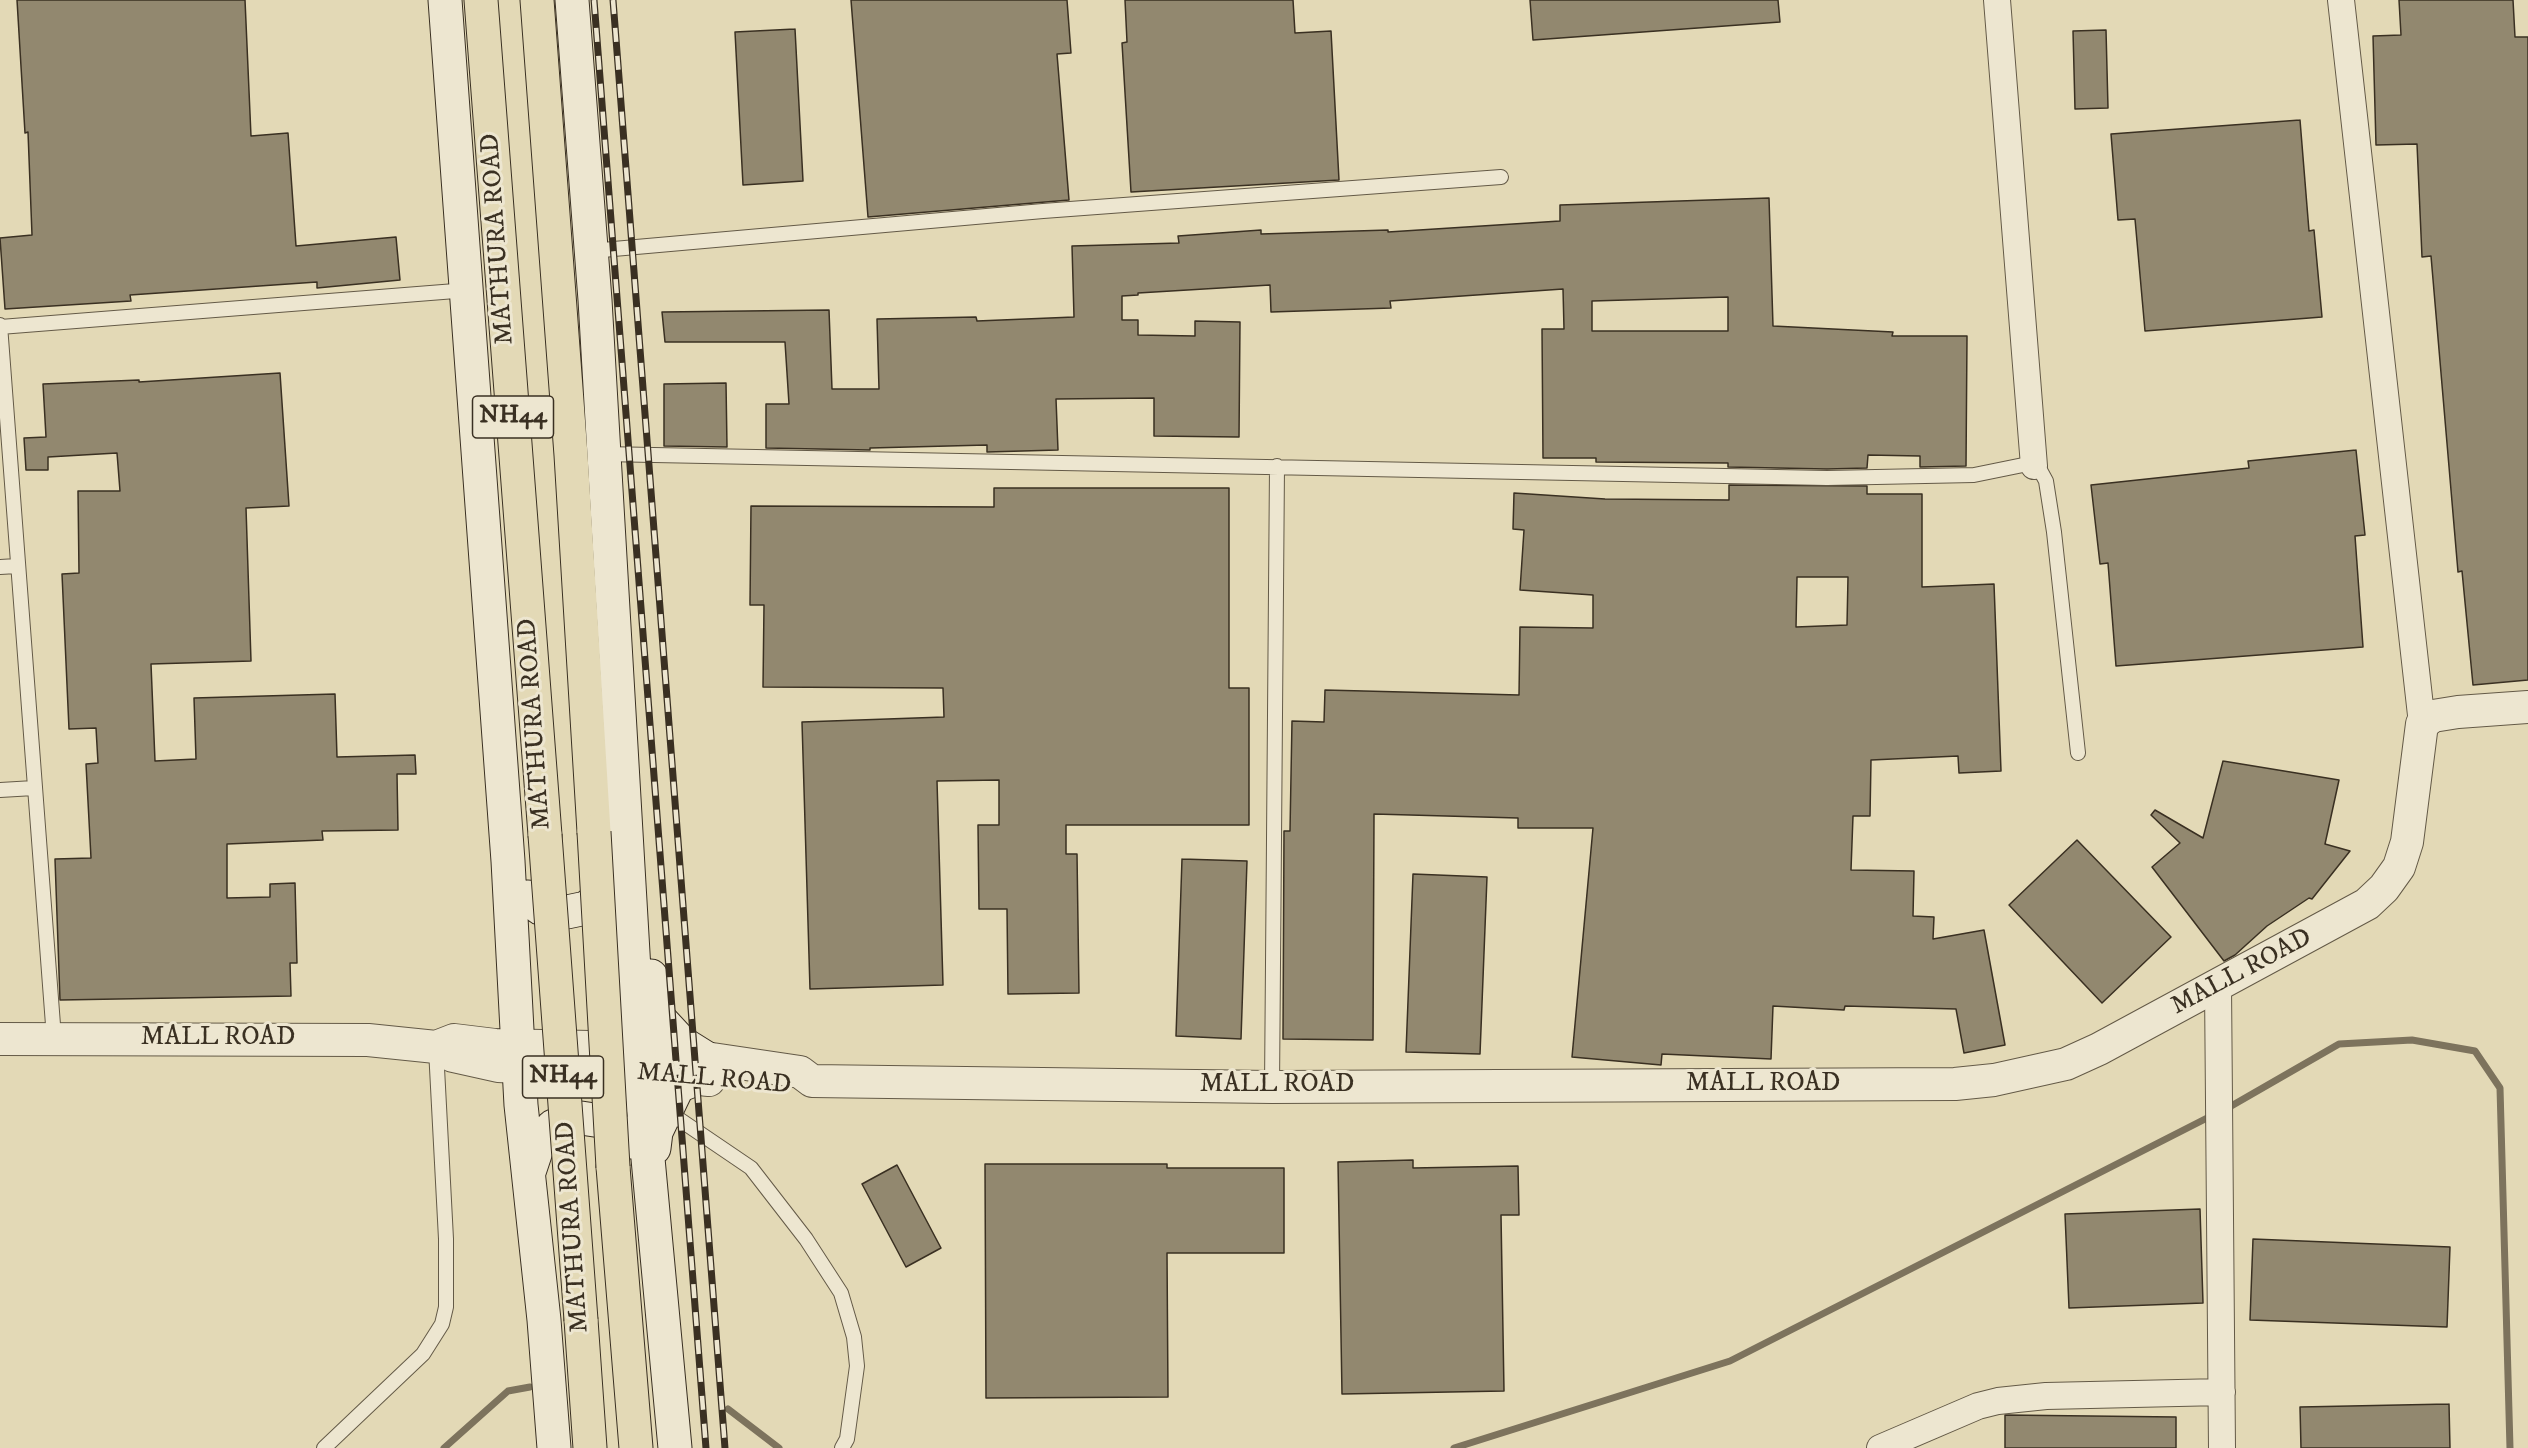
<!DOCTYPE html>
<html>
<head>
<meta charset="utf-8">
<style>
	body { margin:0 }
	canvas { display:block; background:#e3d9b6 }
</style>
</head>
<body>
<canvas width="2528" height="1448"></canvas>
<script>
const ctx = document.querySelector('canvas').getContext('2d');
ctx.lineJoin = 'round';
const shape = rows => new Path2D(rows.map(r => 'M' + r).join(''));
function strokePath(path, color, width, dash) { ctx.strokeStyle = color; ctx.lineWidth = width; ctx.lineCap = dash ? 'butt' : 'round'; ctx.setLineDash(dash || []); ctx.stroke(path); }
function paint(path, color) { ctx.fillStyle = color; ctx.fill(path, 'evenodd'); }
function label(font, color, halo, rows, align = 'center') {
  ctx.font = font + ' "IM FELL DW Pica",serif'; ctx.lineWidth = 6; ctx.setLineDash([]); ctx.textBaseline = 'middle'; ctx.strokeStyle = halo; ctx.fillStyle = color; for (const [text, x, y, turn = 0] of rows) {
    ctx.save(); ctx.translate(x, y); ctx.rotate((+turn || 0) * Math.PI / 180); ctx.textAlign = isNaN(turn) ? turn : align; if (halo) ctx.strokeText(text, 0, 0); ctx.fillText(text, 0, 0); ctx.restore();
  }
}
strokePath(shape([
	[2226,1109,2339,1044,2412,1040,2475,1051,2500,1088,2510,1448],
	[728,1409,779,1448],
	[444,1448,508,1391,530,1387],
	[1454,1448,1730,1361,2213,1115]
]), '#7d735d', 7);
const building = shape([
	[17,0,245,0,251,136,288,133,296,246,396,237,400,280,317,288,317,282,130,295,131,301,5,309,0,238,32,235,28,132,25,133,17,0],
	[851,0,1067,0,1071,53,1057,54,1069,200,868,217,851,0],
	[1125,0,1293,0,1295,33,1331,31,1339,180,1131,192,1122,43,1127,42,1125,0],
	[1530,0,1778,0,1780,22,1533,40,1530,0],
	[2399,0,2513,0,2515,37,2528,37,2528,680,2473,685,2462,571,2458,572,2431,256,2422,257,2417,144,2376,145,2373,36,2401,35,2399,0],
	[795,29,803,181,743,185,735,32,795,29],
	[2106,30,2108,108,2075,109,2073,31,2106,30],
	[2300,120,2309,231,2314,230,2322,317,2145,331,2135,219,2118,220,2111,134,2300,120],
	[1769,198,1773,326,1893,332,1892,336,1967,336,1966,466,1920,467,1920,456,1868,455,1867,468,1827,469,1728,467,1728,463,1596,462,1596,458,1543,458,1542,329,1564,329,1563,289,1390,301,1391,308,1271,312,1270,285,1138,293,1138,295,1122,296,1122,320,1138,320,1138,335,1195,336,1195,321,1240,322,1239,437,1154,436,1154,398,1056,399,1058,450,987,452,987,445,870,448,870,450,766,448,766,404,789,404,785,342,665,342,662,312,829,310,832,389,879,389,877,319,976,317,977,321,1074,317,1072,246,1179,243,1178,236,1261,230,1261,234,1388,230,1388,232,1560,221,1560,205,1769,198],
	[1728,297,1728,331,1592,331,1592,301,1728,297],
	[280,373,289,506,246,508,251,661,151,664,155,761,196,759,194,698,335,694,337,757,415,755,416,774,397,774,398,830,322,831,323,840,227,844,227,898,270,897,270,884,295,883,297,963,290,963,291,996,60,1000,55,859,91,858,86,764,98,763,96,728,69,729,62,574,79,573,78,491,120,491,117,453,48,457,48,470,26,470,24,438,46,437,43,384,139,380,139,382,280,373],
	[726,383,727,447,664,446,664,384,726,383],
	[2356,450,2365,535,2355,536,2363,647,2116,666,2108,563,2100,564,2091,485,2249,468,2248,461,2356,450],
	[1729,485,1867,486,1867,494,1922,494,1922,587,1994,584,2001,771,1959,773,1958,756,1871,760,1870,816,1853,816,1851,870,1914,871,1913,916,1934,917,1933,939,1984,930,2005,1045,1964,1053,1956,1009,1845,1006,1844,1010,1773,1006,1771,1059,1662,1054,1661,1065,1572,1057,1593,828,1518,828,1518,818,1374,814,1373,1040,1283,1039,1284,831,1290,831,1292,721,1324,722,1325,690,1519,695,1520,627,1593,628,1593,595,1520,590,1524,530,1513,529,1514,493,1605,499,1729,500,1729,485],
	[1797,577,1848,577,1847,625,1796,627,1797,577],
	[994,488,1229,488,1229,688,1249,688,1249,825,1066,825,1066,854,1077,854,1079,993,1008,994,1007,909,979,909,978,825,999,825,999,780,937,781,943,985,810,989,802,722,944,717,943,688,763,687,764,605,750,605,751,506,994,507,994,488],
	[2223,761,2339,780,2325,844,2350,851,2312,899,2309,898,2267,926,2235,955,2224,961,2152,867,2180,843,2151,815,2155,810,2203,838,2223,761],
	[2077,840,2171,937,2102,1003,2009,905,2077,840],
	[1182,859,1247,861,1241,1039,1176,1036,1182,859],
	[1413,874,1487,877,1480,1054,1406,1052,1413,874],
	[1413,1160,1413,1168,1518,1166,1519,1215,1501,1215,1504,1391,1342,1394,1338,1162,1413,1160],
	[985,1164,1167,1164,1167,1168,1284,1168,1284,1253,1167,1253,1168,1397,986,1398,985,1164],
	[897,1165,941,1248,906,1267,862,1184,897,1165],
	[2200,1209,2203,1303,2069,1308,2065,1214,2200,1209],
	[2253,1239,2450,1247,2447,1327,2250,1320,2253,1239],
	[2449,1404,2450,1448,2301,1448,2300,1407,2449,1404],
	[2005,1415,2176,1417,2176,1448,2005,1448,2005,1415]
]);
paint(building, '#92886f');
strokePath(building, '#3a3022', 1.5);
const service = shape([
	[591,251,1043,211,1501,177],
	[0,325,54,1038],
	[0,327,468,290],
	[603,454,1827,478,1974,475,2028,464,2040,470,2046,481,2054,532,2078,753],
	[0,567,17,566],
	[0,790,34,788],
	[1272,1087,1277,466],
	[667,1111,751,1168,806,1239,841,1293,854,1337,857,1366,847,1439,842,1448],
	[324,1448,423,1354,442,1324,446,1307,446,1239,436,1049]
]);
const minor = shape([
	[1997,0,2034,466],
	[2341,0,2422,724],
	[2218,986,2222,1448],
	[1880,1448,1978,1406,1998,1401,2046,1396,2222,1392]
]);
const tertiary = shape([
	[0,1039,368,1040,436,1047,453,1056,498,1066,640,1073,709,1080],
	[436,1047,454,1040,495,1045,638,1048,800,1072,812,1081,1272,1087,1955,1084,1994,1080,2066,1064,2099,1049,2367,904,2384,888,2399,867,2407,842,2422,724,2433,716,2458,712,2528,707]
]);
const secondary = shape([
	[445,0,508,861,521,1105,544,1320,554,1448],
	[572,0,595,300,640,1073,675,1448],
	[528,897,540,908,567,912,586,908,607,891,614,879],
	[651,976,656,1015,682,1043,706,1058],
	[654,1148,656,1132,678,1086,696,1079],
	[529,1172,539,1142,553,1126,581,1118,601,1121,626,1135,632,1142]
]);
const trunk = shape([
	[481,0,545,835],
	[537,0,571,455,594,832],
	[613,1167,636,1448],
	[581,1320,590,1448]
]);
strokePath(service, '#645a47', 16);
strokePath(minor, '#645a47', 28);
strokePath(tertiary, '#645a47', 34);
strokePath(secondary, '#3a3022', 35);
strokePath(trunk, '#3a3022', 35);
strokePath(service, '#ede6d0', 14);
strokePath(minor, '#ede6d0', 26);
strokePath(tertiary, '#ede6d0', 32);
strokePath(secondary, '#ede6d0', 33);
strokePath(trunk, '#e3d9b6', 33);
const rail = shape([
	[594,0,706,1448],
	[613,0,725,1448]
]);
strokePath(rail, '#3a3022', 7);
strokePath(rail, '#ede6d0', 4.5, [14]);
const trunkBridge = shape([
	[594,832,613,1167],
	[545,835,581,1320]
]);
strokePath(trunkBridge, '#3a3022', 35, []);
strokePath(trunkBridge, '#e3d9b6', 33);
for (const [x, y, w] of [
	[513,417,81],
	[563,1077,81]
]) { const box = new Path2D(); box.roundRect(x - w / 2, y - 21, w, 42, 4.5); ctx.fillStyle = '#ede6d0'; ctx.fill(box); strokePath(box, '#3a3022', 1.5); }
label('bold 24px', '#3a3022', null, [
	["NH44",513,417],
	["NH44",563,1077]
]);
label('26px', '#3a3022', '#ede6d0', [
	["MATHURA ROAD",499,239,-94],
	["MATHURA ROAD",536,724,-94],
	["MALL ROAD",2242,973,-28],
	["MALL ROAD",218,1039],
	["MALL ROAD",714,1080,5],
	["MALL ROAD",1763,1085],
	["MALL ROAD",1277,1086],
	["MATHURA ROAD",574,1227,-94]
]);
</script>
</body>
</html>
